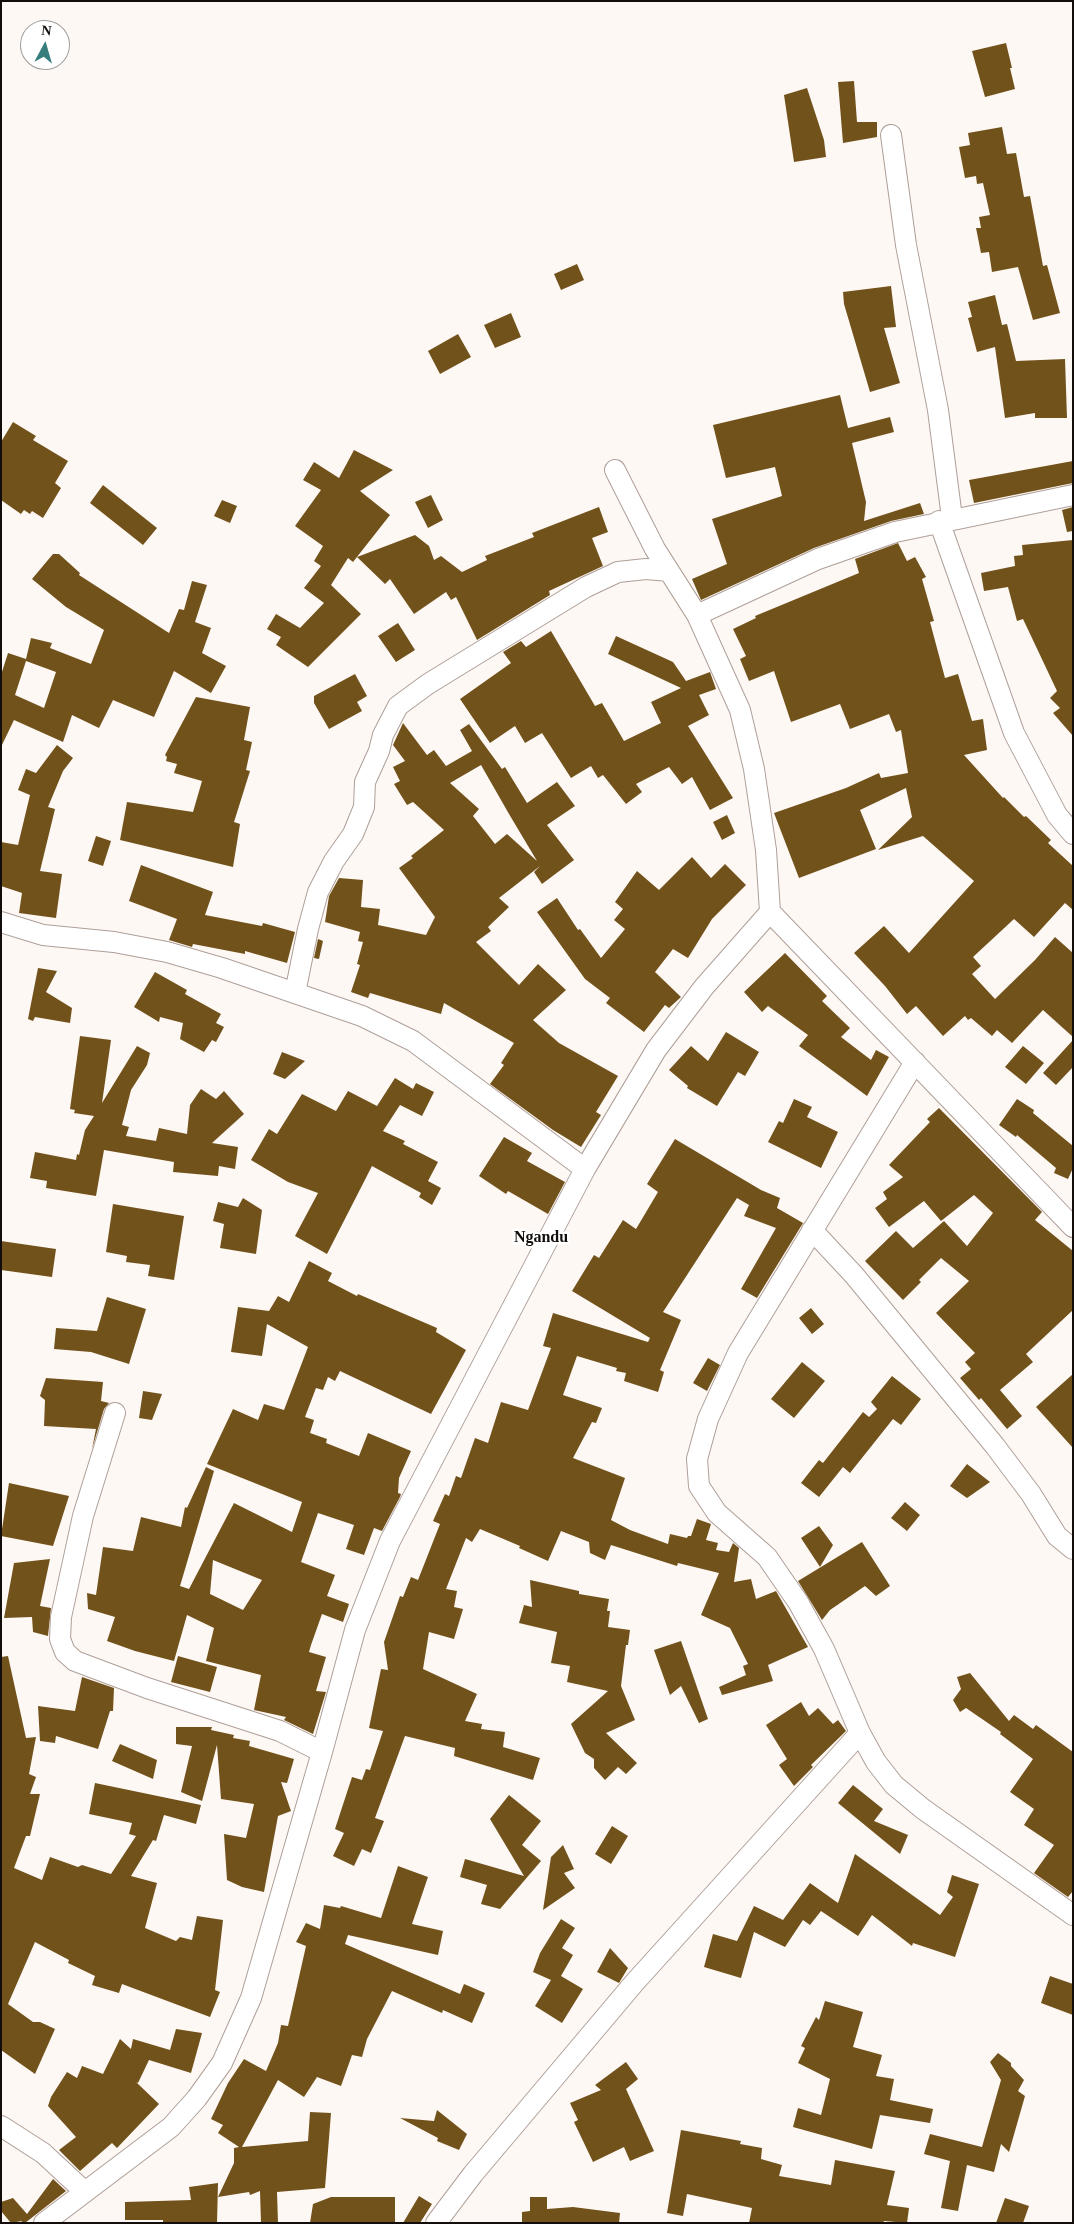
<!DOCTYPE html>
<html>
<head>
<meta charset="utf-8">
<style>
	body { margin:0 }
	#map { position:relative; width:1074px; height:2224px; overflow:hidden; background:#fef8f4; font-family:"Times New Roman",serif }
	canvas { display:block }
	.frame { position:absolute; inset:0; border:2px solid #120d0b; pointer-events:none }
	.north { position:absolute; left:20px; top:20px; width:50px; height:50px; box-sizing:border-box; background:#fff; border:1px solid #a09e9d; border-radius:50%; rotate:6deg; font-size:14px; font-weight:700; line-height:20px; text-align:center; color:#120d0b }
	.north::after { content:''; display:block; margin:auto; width:18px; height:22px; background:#367e7d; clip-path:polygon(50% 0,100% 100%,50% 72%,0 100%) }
</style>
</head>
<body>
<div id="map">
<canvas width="1074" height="2224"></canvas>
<div class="frame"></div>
<div class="north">N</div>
</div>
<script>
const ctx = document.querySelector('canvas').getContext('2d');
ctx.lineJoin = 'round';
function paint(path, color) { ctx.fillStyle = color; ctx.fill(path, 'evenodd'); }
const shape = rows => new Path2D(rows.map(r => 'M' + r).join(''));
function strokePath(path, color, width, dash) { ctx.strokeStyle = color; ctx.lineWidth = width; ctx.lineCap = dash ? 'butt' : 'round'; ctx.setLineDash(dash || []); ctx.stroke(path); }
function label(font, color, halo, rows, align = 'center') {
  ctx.font = font + ' "Times New Roman",serif'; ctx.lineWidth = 5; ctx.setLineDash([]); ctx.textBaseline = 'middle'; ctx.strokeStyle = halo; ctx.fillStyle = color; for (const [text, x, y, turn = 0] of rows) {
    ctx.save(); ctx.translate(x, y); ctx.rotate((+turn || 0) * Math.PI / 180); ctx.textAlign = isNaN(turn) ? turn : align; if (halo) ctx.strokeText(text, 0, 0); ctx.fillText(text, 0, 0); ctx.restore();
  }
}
paint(shape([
	[1006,43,1012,68,1010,68,1015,89,985,97,972,51],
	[854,81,857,122,877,122,877,137,843,143,838,82],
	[807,88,824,140,826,157,794,162,784,95],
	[1002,127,1007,154,1016,153,1024,197,1030,196,1043,266,1047,265,1060,313,1033,320,1018,267,992,272,989,252,981,253,976,228,981,228,979,217,990,215,983,183,977,184,976,176,965,178,959,147,970,145,968,133],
	[577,264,584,280,561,290,554,274],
	[891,286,896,327,884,328,900,383,870,392,844,304,843,292],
	[995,295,1002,325,1007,324,1016,361,1065,359,1067,418,1035,418,1035,413,1005,418,995,347,977,352,968,318,972,317,968,302],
	[511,313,521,337,495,348,484,325],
	[458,334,471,357,440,374,428,351],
	[840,395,848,428,890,417,894,432,852,443,866,502,864,521,920,503,924,514,891,521,814,548,701,600,692,579,727,564,712,519,782,496,775,467,726,478,713,425],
	[13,422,36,436,33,440,68,461,55,483,61,488,43,518,32,511,30,514,24,510,21,514,1,500,1,442],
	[354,450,393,470,360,491,390,515,353,562,348,558,331,585,361,614,308,667,276,645,281,637,267,629,276,614,300,628,324,603,304,588,321,566,314,561,323,546,295,526,321,490,303,480,314,462,339,478],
	[1073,461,1073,483,974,503,969,480],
	[103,485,157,528,143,545,90,503],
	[431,495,443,520,428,528,415,502],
	[222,500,237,506,230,523,214,516],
	[599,507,608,532,592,538,603,566,549,591,550,595,477,640,456,597,451,600,446,592,414,614,390,579,385,584,357,557,415,535,429,546,434,560,441,556,462,572,487,560,485,556,534,537,532,533],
	[1073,507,1073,531,1067,532,1062,510],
	[1073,540,1073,736,1053,713,1060,708,1050,698,1057,691,1023,619,1017,621,1008,587,984,591,981,573,1015,566,1014,556,1023,555,1022,545],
	[898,543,907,561,915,557,926,577,922,579,934,621,930,622,945,678,958,674,972,721,983,719,987,750,964,755,1003,798,1004,797,1024,817,1026,816,1051,840,1048,843,1073,866,1073,910,1065,903,1034,937,1014,919,973,957,981,966,972,974,995,999,1035,960,1055,937,1073,953,1073,1037,1043,1010,1012,1043,997,1030,992,1036,971,1018,968,1020,965,1016,943,1036,916,1006,907,1014,885,986,854,953,884,926,909,953,974,881,923,836,878,850,912,817,906,788,860,810,876,849,799,878,774,813,846,788,879,773,881,778,908,773,901,730,896,732,889,714,850,729,840,704,791,722,774,671,749,681,740,659,746,656,733,629,756,618,755,616,859,573,855,559],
	[53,554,59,554,80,573,79,575,169,633,179,609,184,610,192,581,207,585,195,622,211,628,202,653,226,666,211,693,174,671,154,717,113,700,99,728,72,715,63,742,14,720,1,747,1,675,8,653,26,659,31,638,52,643,50,648,91,664,104,630,66,607,32,579],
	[26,661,56,672,44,708,15,695],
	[398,623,415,650,396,662,378,636],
	[551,631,595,706,602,703,624,741,661,723,651,702,681,688,608,654,616,636,673,662,686,681,710,672,716,689,699,695,709,715,688,726,733,798,710,810,692,777,682,784,669,767,636,784,642,792,626,804,603,775,598,778,591,766,571,778,542,733,525,743,515,726,490,743,460,699,511,663,503,652,521,641,526,647],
	[355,674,367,696,357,702,362,711,329,729,314,703,314,696],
	[196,697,250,707,244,740,252,742,246,770,250,771,234,822,240,824,233,867,120,840,127,802,193,812,202,781,174,773,177,764,166,761,167,757,165,755],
	[403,723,427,755,434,750,446,766,472,751,460,730,469,724,502,769,505,767,527,803,557,782,575,806,547,825,574,860,542,884,534,872,540,866,499,898,509,907,488,927,491,931,476,942,519,985,538,964,566,990,533,1020,559,1043,618,1076,596,1112,601,1115,581,1147,553,1130,490,1084,504,1065,501,1063,514,1043,444,1003,441,1014,370,993,368,998,351,992,360,965,357,964,363,942,358,941,360,932,325,922,329,896,339,878,363,880,361,907,380,909,378,925,426,935,435,917,399,868,413,858,411,856,444,830,413,802,407,805,394,784,400,781,393,767,405,761,393,745],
	[481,765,509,814,537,861,507,834,495,844,473,816,479,809,450,783],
	[57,745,73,758,63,771,48,807,55,809,40,871,62,874,56,918,19,913,22,893,1,886,1,842,18,845,30,795,18,790,26,769,36,773],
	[727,815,735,833,722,840,713,822],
	[96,836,111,841,103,866,88,861],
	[692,857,711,878,725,864,746,885,712,919,688,958,673,949,655,972,681,997,669,1008,665,1005,644,1032,606,1003,610,998,585,979,537,912,557,898,578,930,580,929,601,958,625,929,614,920,623,909,615,902,637,871,659,890],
	[141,865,213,892,205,915,262,926,263,923,295,932,287,963,245,951,245,954,193,944,192,947,169,940,177,919,129,901],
	[318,939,323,941,319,959,314,958],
	[785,953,827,996,822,1001,850,1028,841,1037,871,1060,876,1050,889,1057,867,1096,799,1046,808,1035,768,1006,762,1012,744,992],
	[38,968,57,971,46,992,72,1008,70,1023,35,1017,33,1021,28,1019],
	[155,972,187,990,185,994,221,1014,216,1023,224,1027,216,1042,212,1040,204,1052,180,1039,183,1023,160,1017,159,1022,134,1007],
	[726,1032,759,1052,745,1076,738,1072,717,1106,687,1088,688,1086,669,1070,691,1046,708,1061],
	[80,1036,111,1040,102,1103,137,1046,150,1053,147,1065,131,1090,122,1125,129,1127,126,1136,156,1141,159,1128,187,1134,190,1105,201,1089,216,1099,224,1091,244,1114,212,1143,238,1147,235,1169,219,1166,218,1176,173,1172,174,1162,104,1150,96,1196,46,1188,47,1181,30,1178,35,1152,76,1160,77,1154,79,1155,85,1130,94,1116,74,1113,75,1110,70,1109],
	[1073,1040,1073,1067,1056,1085,1043,1073],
	[1023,1046,1044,1063,1026,1084,1005,1067],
	[282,1052,305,1061,285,1079,273,1074],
	[395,1078,413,1089,416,1083,434,1092,422,1116,400,1105,383,1131,405,1141,403,1144,438,1162,428,1181,441,1188,432,1205,419,1197,421,1193,372,1166,327,1254,295,1236,318,1193,288,1182,251,1160,269,1129,277,1134,302,1094,336,1111,348,1091,377,1106],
	[794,1099,812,1107,807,1117,838,1132,821,1168,768,1142,779,1121,783,1123],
	[1017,1099,1034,1110,1033,1113,1073,1146,1073,1168,1068,1179,1054,1173,1056,1168,1017,1135,1016,1137,999,1125],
	[939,1108,1042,1212,1035,1220,1073,1251,1073,1310,1026,1354,1033,1362,1000,1390,1022,1416,1007,1429,981,1398,979,1400,960,1378,971,1369,965,1362,975,1353,936,1313,969,1281,941,1258,919,1280,921,1282,903,1300,865,1261,896,1231,913,1248,944,1221,967,1246,993,1213,974,1195,941,1221,924,1201,889,1227,875,1208,887,1199,883,1192,903,1177,889,1165,930,1122,927,1119],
	[504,1137,532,1153,527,1161,565,1182,548,1214,508,1191,506,1194,479,1176],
	[675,1139,761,1190,780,1198,777,1208,803,1223,757,1298,741,1289,776,1228,744,1216,749,1205,737,1198,663,1312,681,1320,660,1370,664,1372,658,1392,624,1381,626,1373,616,1371,617,1368,577,1356,563,1395,602,1408,596,1423,592,1422,573,1458,625,1478,611,1520,630,1530,668,1544,670,1534,687,1538,688,1536,691,1536,697,1519,711,1524,706,1540,718,1543,716,1550,729,1552,733,1543,739,1548,734,1582,751,1579,756,1599,776,1591,808,1647,768,1665,773,1681,722,1695,719,1687,746,1675,743,1666,748,1664,730,1628,701,1615,719,1573,678,1563,677,1566,611,1545,605,1560,590,1553,589,1542,561,1531,548,1561,519,1548,520,1546,480,1529,472,1542,466,1538,446,1589,457,1591,454,1607,463,1609,454,1639,429,1632,423,1669,477,1694,465,1721,482,1724,481,1729,505,1732,503,1747,540,1758,533,1780,454,1756,455,1748,405,1736,375,1818,384,1821,371,1853,362,1849,354,1866,333,1856,344,1833,335,1829,352,1777,362,1780,366,1769,370,1770,383,1731,369,1728,381,1669,388,1670,384,1642,400,1596,403,1597,411,1577,418,1580,440,1524,433,1521,445,1494,449,1496,456,1476,461,1478,475,1438,488,1443,501,1402,528,1410,551,1348,543,1346,553,1313,648,1342,650,1338,572,1291,594,1255,599,1258,623,1220,636,1229,658,1192,647,1184],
	[243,1198,262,1210,256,1254,220,1248,224,1224,213,1221,218,1202,238,1207],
	[113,1204,184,1216,174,1280,148,1276,150,1265,126,1262,127,1256,106,1252],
	[1,1241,56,1249,52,1277,1,1270],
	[309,1261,332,1273,328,1281,357,1296,358,1294,437,1328,436,1332,466,1350,431,1414,340,1371,335,1381,328,1377,323,1390,316,1388,305,1417,314,1420,310,1433,327,1439,326,1443,359,1456,368,1433,411,1451,399,1478,398,1493,401,1494,400,1497,382,1531,374,1528,364,1555,346,1549,354,1525,318,1513,301,1562,335,1575,327,1596,349,1604,343,1622,322,1614,311,1645,309,1652,326,1657,316,1691,326,1692,313,1734,284,1720,286,1717,254,1710,261,1675,206,1661,214,1628,187,1615,174,1661,135,1651,107,1641,115,1617,88,1609,87,1593,96,1595,103,1547,133,1551,141,1517,181,1527,185,1507,187,1508,206,1467,214,1471,180,1586,189,1589,234,1503,292,1532,302,1502,207,1464,233,1409,258,1420,264,1404,284,1410,308,1347,267,1324,262,1356,231,1352,238,1307,269,1311,278,1296,289,1302],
	[213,1560,262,1580,243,1610,210,1594],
	[107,1297,146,1309,129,1364,91,1352,54,1349,56,1328,97,1331],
	[811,1308,824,1324,812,1334,799,1318],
	[708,1358,720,1365,707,1391,693,1383],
	[802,1362,825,1381,794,1418,771,1399],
	[1073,1374,1073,1448,1036,1407],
	[892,1376,921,1399,901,1425,893,1419,850,1473,843,1467,819,1497,801,1483,819,1460,823,1463,863,1412,869,1417,877,1409,871,1402],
	[46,1378,103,1382,101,1401,109,1403,104,1409,92,1449,96,1429,44,1426,45,1400,40,1396],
	[143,1391,162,1394,152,1420,139,1418],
	[967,1464,990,1482,967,1498,950,1486],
	[9,1483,69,1496,53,1546,1,1536],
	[905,1502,920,1515,907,1531,891,1518],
	[819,1526,833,1545,820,1567,801,1538],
	[862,1542,890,1586,876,1596,865,1586,830,1610,822,1620,798,1581],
	[50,1559,40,1606,51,1608,48,1636,33,1632,32,1617,4,1618,14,1563],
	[530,1580,579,1591,579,1594,609,1599,607,1611,610,1611,608,1627,630,1630,628,1645,626,1645,621,1686,635,1720,606,1733,637,1763,626,1774,618,1767,605,1780,594,1768,594,1759,585,1753,571,1724,608,1691,567,1682,570,1666,551,1663,557,1632,519,1623,524,1605,532,1607],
	[681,1641,708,1719,699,1723,681,1686,670,1695,654,1650],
	[8,1656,26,1738,36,1737,29,1774,36,1777,30,1794,40,1794,30,1836,26,1836,14,1868,42,1880,50,1857,78,1867,82,1865,111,1874,136,1836,129,1834,132,1823,89,1814,95,1783,201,1805,196,1824,164,1815,156,1841,153,1840,131,1876,157,1883,145,1928,176,1941,180,1937,192,1940,197,1916,223,1920,215,1990,220,1992,210,2017,122,1984,119,1993,92,1985,95,1976,68,1963,69,1960,35,1942,8,2004,33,2022,40,2022,55,2029,35,2074,1,2050,1,1657],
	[178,1656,217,1667,210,1692,171,1682],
	[970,1673,1009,1721,1014,1715,1033,1729,1036,1725,1073,1752,1073,1891,1068,1897,1034,1873,1054,1845,1024,1825,1034,1809,1010,1792,1033,1759,1000,1734,1001,1732,966,1708,960,1712,953,1700,961,1689,957,1677],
	[82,1677,114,1688,113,1711,110,1711,98,1749,56,1736,55,1743,40,1741,38,1706,75,1711],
	[801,1702,809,1716,818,1708,833,1724,838,1720,846,1731,811,1765,813,1767,794,1786,779,1765,787,1759,766,1725],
	[176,1727,212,1727,211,1730,234,1735,233,1738,250,1741,249,1746,294,1759,287,1783,281,1782,291,1811,278,1816,264,1892,242,1887,227,1880,224,1834,246,1838,254,1804,221,1799,217,1745,202,1801,181,1792,192,1746,176,1744],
	[120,1744,157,1760,153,1779,112,1761],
	[853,1785,883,1809,874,1821,908,1835,900,1854,838,1803],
	[509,1795,541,1821,522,1845,541,1861,500,1909,481,1904,487,1885,460,1877,465,1859,524,1876,490,1819],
	[612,1826,628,1836,611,1864,595,1854],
	[563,1845,574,1869,564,1873,575,1888,543,1910,551,1857],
	[855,1854,940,1915,953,1897,947,1892,952,1875,979,1884,955,1957,913,1943,912,1946,872,1915,858,1936,821,1911,810,1925,803,1920,785,1947,754,1932,741,1978,704,1967,713,1934,737,1941,754,1906,783,1920,810,1883,838,1903],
	[398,1866,428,1877,412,1924,443,1931,438,1955,348,1935,345,1944,460,1994,464,1984,485,1993,472,2023,443,2010,442,2013,392,1991,367,2039,362,2057,352,2055,341,2086,317,2077,304,2097,278,2080,242,2147,308,2141,310,2112,331,2113,325,2188,277,2192,278,2223,261,2223,260,2191,250,2195,249,2192,218,2197,234,2163,234,2148,239,2147,218,2133,223,2125,211,2119,228,2083,244,2059,266,2071,278,2043,281,2025,288,2026,306,1946,296,1942,306,1923,320,1929,324,1905,340,1908,341,1906,381,1918],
	[561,1919,575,1928,562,1948,573,1955,561,1976,583,1989,562,2023,535,2006,551,1980,533,1972,540,1953],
	[610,1948,628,1968,619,1983,597,1972],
	[1050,1976,1073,1984,1073,2015,1041,2003],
	[825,2001,863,2012,853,2047,882,2055,876,2076,894,2079,890,2100,933,2109,930,2123,880,2115,872,2149,793,2127,798,2108,821,2115,830,2079,798,2063,805,2048,801,2046,816,2017,819,2020],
	[176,2029,202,2033,191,2073,149,2060,138,2083,136,2082,159,2104,117,2148,112,2143,80,2171,59,2150,76,2137,48,2106,51,2097,67,2072,77,2078,82,2066,103,2074,120,2039,131,2049,133,2039,170,2050],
	[998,2053,1011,2063,1011,2066,1024,2080,1018,2091,1025,2096,1009,2152,1001,2144,994,2172,967,2165,958,2211,941,2208,950,2161,924,2154,930,2134,982,2147,1001,2080,990,2062],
	[626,2062,638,2079,626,2089,654,2151,630,2161,624,2147,593,2162,574,2122,578,2120,570,2103,601,2090,595,2085],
	[437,2110,467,2134,459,2150,437,2141,438,2138,400,2118,434,2121],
	[681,2130,741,2141,740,2144,762,2148,761,2159,782,2165,779,2176,831,2185,835,2160,895,2171,887,2205,909,2208,907,2223,884,2221,883,2223,749,2223,752,2208,687,2194,683,2216,667,2213],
	[53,2179,66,2191,25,2223,21,2223,22,2221,11,2223,1,2211,1,2202,13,2198,27,2214],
	[218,2183,217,2223,163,2223,163,2220,125,2220,125,2202,191,2200,189,2187],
	[419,2196,432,2204,420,2223,403,2223],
	[331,2197,395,2197,395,2223,310,2223,313,2204],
	[530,2197,547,2197,547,2209,573,2207,620,2213,619,2223,522,2223,522,2212,530,2211],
	[1005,2198,1029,2206,1023,2223,996,2223]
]), '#72521b');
const street = shape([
	[891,135,906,245,938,410,952,518],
	[615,470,655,549,697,615,740,710,754,769,766,850,770,912,1073,1227],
	[939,521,1014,733,1057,815,1073,834],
	[697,615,818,559,895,532,1073,495],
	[1,922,43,935,114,942,167,952,222,968,362,1016,413,1041,585,1169],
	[295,993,308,929,318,892,334,861,353,834,364,807,365,782,379,751,383,735,398,706,428,684,586,587,618,572,646,569,669,571],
	[915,1062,738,1353,708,1419,697,1459,699,1486,717,1513,767,1557,798,1602,824,1649,860,1733,876,1762,894,1785,923,1809,1073,1915],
	[812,1230,854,1275,995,1446,1031,1494,1057,1536,1073,1549],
	[115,1413,83,1516,61,1617,60,1639,65,1652,75,1661,147,1688,280,1731,322,1752],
	[1,2126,43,2153,85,2192],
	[44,2223,171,2127,197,2098,222,2063,251,1998,322,1752,355,1630,390,1541,585,1169,656,1050,704,987,770,912],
	[436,2223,473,2174,635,1982,860,1733]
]);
strokePath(street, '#ae9f98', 22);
strokePath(street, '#fff', 20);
label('bold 16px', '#120d0b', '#fff', [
	["Ngandu",541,1238]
]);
</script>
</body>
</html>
